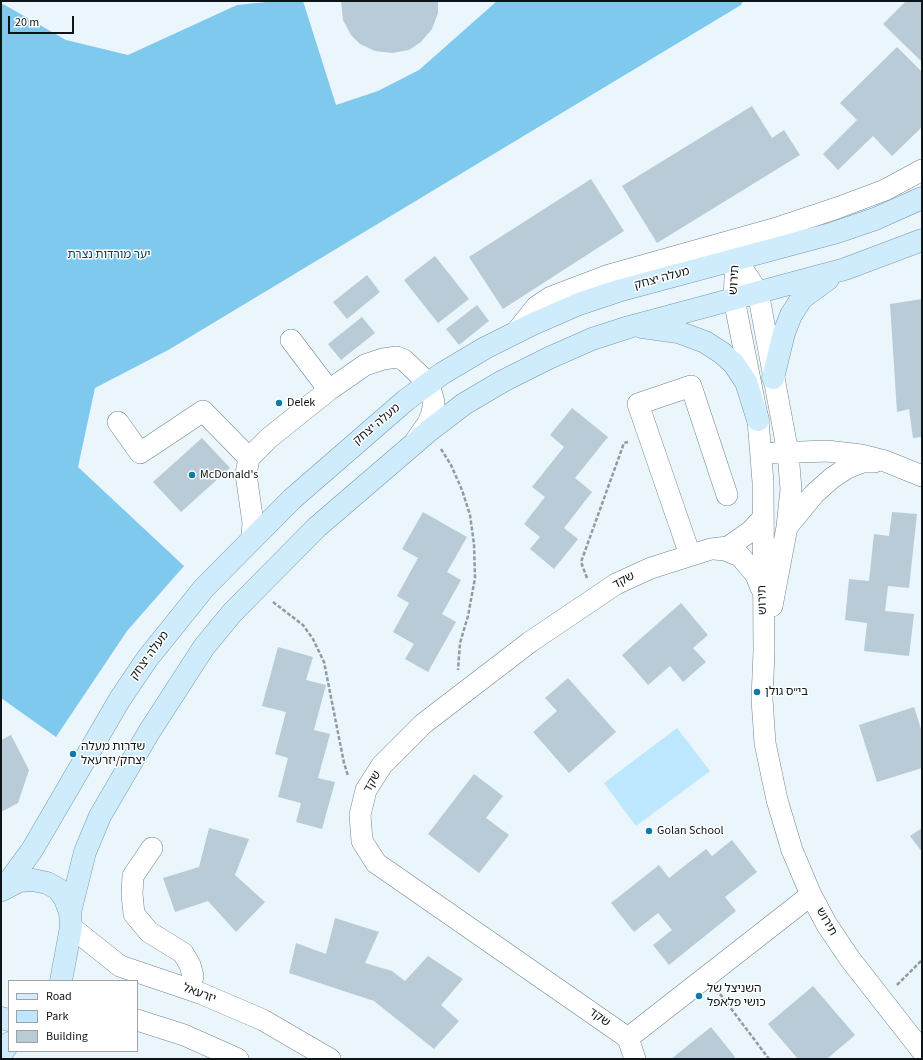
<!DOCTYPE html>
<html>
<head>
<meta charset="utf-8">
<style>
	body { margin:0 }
	#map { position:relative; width:923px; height:1060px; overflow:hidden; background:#eaf6fc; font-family:"Source Sans 3",sans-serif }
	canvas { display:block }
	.frame { position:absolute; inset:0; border:2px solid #0e1518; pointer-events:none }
	.legend { position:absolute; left:8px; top:980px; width:130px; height:72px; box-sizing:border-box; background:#fff; border:1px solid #9fa1a3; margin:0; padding:5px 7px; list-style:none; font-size:12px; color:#0e1518 }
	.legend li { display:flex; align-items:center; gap:8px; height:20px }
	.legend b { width:20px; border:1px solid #9fa1a3 }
	.scale { position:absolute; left:8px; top:16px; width:66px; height:18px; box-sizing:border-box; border:2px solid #0e1518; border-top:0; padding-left:5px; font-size:12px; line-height:14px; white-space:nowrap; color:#0e1518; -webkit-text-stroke:3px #fff; paint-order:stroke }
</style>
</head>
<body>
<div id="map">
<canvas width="923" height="1060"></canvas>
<div class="frame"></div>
<ul class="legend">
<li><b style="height:5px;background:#ceecfc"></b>Road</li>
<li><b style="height:11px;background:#bde7fe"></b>Park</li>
<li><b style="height:11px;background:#b8cbd6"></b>Building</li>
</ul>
<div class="scale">20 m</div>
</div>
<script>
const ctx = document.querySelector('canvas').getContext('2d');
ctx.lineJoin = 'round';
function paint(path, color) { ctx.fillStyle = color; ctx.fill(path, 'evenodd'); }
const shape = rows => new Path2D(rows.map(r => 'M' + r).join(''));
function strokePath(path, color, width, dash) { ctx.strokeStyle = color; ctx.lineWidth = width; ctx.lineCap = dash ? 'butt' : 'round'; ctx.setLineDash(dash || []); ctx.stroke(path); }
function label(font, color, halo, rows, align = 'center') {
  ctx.font = font + ' "Source Sans 3","Noto Sans Hebrew",sans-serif'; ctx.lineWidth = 3; ctx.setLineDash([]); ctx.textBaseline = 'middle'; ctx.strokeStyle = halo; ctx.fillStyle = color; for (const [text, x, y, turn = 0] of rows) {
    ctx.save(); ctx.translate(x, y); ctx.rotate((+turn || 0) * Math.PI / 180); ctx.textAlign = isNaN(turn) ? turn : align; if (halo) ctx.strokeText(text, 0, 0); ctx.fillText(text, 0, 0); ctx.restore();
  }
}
paint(shape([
	[677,728,710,771,636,826,604,783]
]), '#bde7fe');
paint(shape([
	[276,1,303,1,336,105,378,91,419,70,497,1,743,1,741,5,170,349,95,388,78,467,184,566,127,631,56,737,1,698,1,5,3,4,66,40,128,55,237,5]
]), '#7fc9ee');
paint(shape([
	[341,1,438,1,438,13,432,29,421,42,409,50,392,53,375,51,360,44,351,35,343,20],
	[906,1,922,1,922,62,883,24],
	[897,47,922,72,922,127,892,156,873,136,838,170,823,154,857,120,840,103],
	[752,106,772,138,784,130,800,155,657,243,622,186],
	[591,179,624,231,503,309,469,257],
	[435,256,469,299,438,323,404,280],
	[367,275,380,292,347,319,333,302],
	[922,299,922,437,913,438,909,409,897,412,890,304],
	[477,305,489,321,459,345,446,329],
	[362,317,375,333,341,360,328,344],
	[572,408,608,437,575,478,592,492,564,528,578,539,554,569,530,549,540,537,524,524,545,497,532,487,564,447,550,435],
	[202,438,230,468,181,512,153,482],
	[423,512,467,537,447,572,461,580,442,614,456,622,428,672,405,659,414,644,393,632,409,603,397,596,418,558,402,549],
	[892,512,917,514,909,588,888,586,885,611,914,614,909,656,864,651,867,623,845,620,849,579,869,581,874,534,889,536],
	[681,603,708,635,693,648,706,662,683,682,670,666,648,685,622,655],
	[278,647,313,657,306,680,326,685,314,730,330,734,318,778,335,782,322,829,296,822,301,803,278,797,288,758,275,754,286,712,262,706],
	[568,678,616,732,569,773,533,732,557,711,545,698],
	[914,707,922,732,922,768,877,782,859,725],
	[11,735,29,770,18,803,1,812,1,740],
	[474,774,503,796,486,818,509,835,479,873,428,834],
	[209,828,249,839,235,875,265,902,236,932,208,901,175,912,163,878,199,867],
	[922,828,922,852,910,836],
	[732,840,757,872,725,897,736,911,669,965,653,945,672,930,658,913,634,932,611,903,659,865,669,878,706,849,712,856],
	[335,918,379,932,365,963,392,971,405,981,428,956,463,979,441,1005,459,1021,434,1049,374,1001,289,973,296,943,326,954],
	[813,986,855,1035,827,1059,798,1059,768,1024],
	[711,1027,735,1057,733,1059,671,1059]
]), '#b8cbd6');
const minor = shape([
	[736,259,734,299,758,420,763,482,764,651,762,699,765,743,777,800,792,850,811,895,827,925,850,959,922,1051],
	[736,259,758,292,788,453,791,489,787,527,772,606],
	[517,331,536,307,551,297,609,275,780,227,837,208,885,190,922,170],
	[291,340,329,390],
	[118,422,140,453,203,411,249,458],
	[774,453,827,451,861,455,885,461,922,476],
	[787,527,814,494,832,478,847,468,863,462,874,462],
	[252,538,253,523,246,474,249,458,269,438,329,390,365,365,383,359,397,357,404,360,429,384,434,402,432,413,428,423,416,440],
	[714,549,725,550,740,556,756,575,761,588],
	[690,555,638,404,691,386,727,495],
	[152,848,133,876,132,894,134,914,149,932,183,953,190,965,193,976,190,989],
	[71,927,120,966,200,993,263,1020,330,1059],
	[137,1020,184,1035,238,1059],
	[628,1038,811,895],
	[635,1059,628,1038,376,863,362,841,360,815,366,790,382,765,423,724,530,642,616,584,651,568,711,549,728,547,751,531,763,518]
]);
const major = shape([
	[642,327,678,332,705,342,722,353,734,364,746,382,758,420],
	[773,378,784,333,791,315,802,298,828,279],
	[5,887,32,850,120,699,147,659,204,588,292,499,406,400,443,373,485,348,533,324,579,304,618,291,834,233,875,219,922,198],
	[2,890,19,881,33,880,47,883,58,889,65,899,70,912,71,927,61,981],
	[70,912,85,852,100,816,149,732,204,647,232,613,317,527,430,430,464,404,503,381,549,358,592,339,629,327,845,269,922,240],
	[1,1018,9,1020],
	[1,1054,9,1043]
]);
strokePath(minor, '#72848e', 22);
strokePath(major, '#7599ab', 23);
strokePath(shape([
	[441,449,451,465,462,490,470,515,474,544,475,578,468,616,460,643,458,670],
	[587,578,581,562,624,443,628,442],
	[273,602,303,625,313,639,324,662,344,763,348,776],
	[897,985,922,960],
	[720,994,769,1059]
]), '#919ba0', 2.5, [4, 2]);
strokePath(minor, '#fff', 21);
strokePath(major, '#ceecfc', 22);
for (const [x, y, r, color] of [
	[279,403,4,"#0e7ca5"],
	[192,475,4,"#0e7ca5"],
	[757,692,4,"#0e7ca5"],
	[73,754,4,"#0e7ca5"],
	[649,831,4,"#0e7ca5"],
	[699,996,4,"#0e7ca5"]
]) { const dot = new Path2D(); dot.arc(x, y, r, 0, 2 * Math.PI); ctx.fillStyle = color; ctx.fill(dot); strokePath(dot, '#fff', 1.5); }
label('12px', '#02445d', '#fff', [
	["יער מורדות נצרת",109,255]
]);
label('12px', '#0e1518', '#fff', [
	["מעלה יצחק",662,279,-15],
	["תירוש",735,280,-86],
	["מעלה יצחק",377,425,-40],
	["שקד",624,581,-28],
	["תירוש",763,600,-91],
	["מעלה יצחק",150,656,-54],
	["שקד",373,782,-61],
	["תירוש",826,922,60],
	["יזרעאל",199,994,21],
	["שקד",599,1018,35]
]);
label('12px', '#0e1518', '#fff', [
	["Delek",287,403],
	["McDonald's",200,475],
	["בי״ס גולן",765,692],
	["שדרות מעלה",81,747],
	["יצחק/יזרעאל",81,761],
	["Golan School",657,831],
	["השניצל של",707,989],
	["כושי פלאפל",707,1003]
], 'left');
</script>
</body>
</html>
